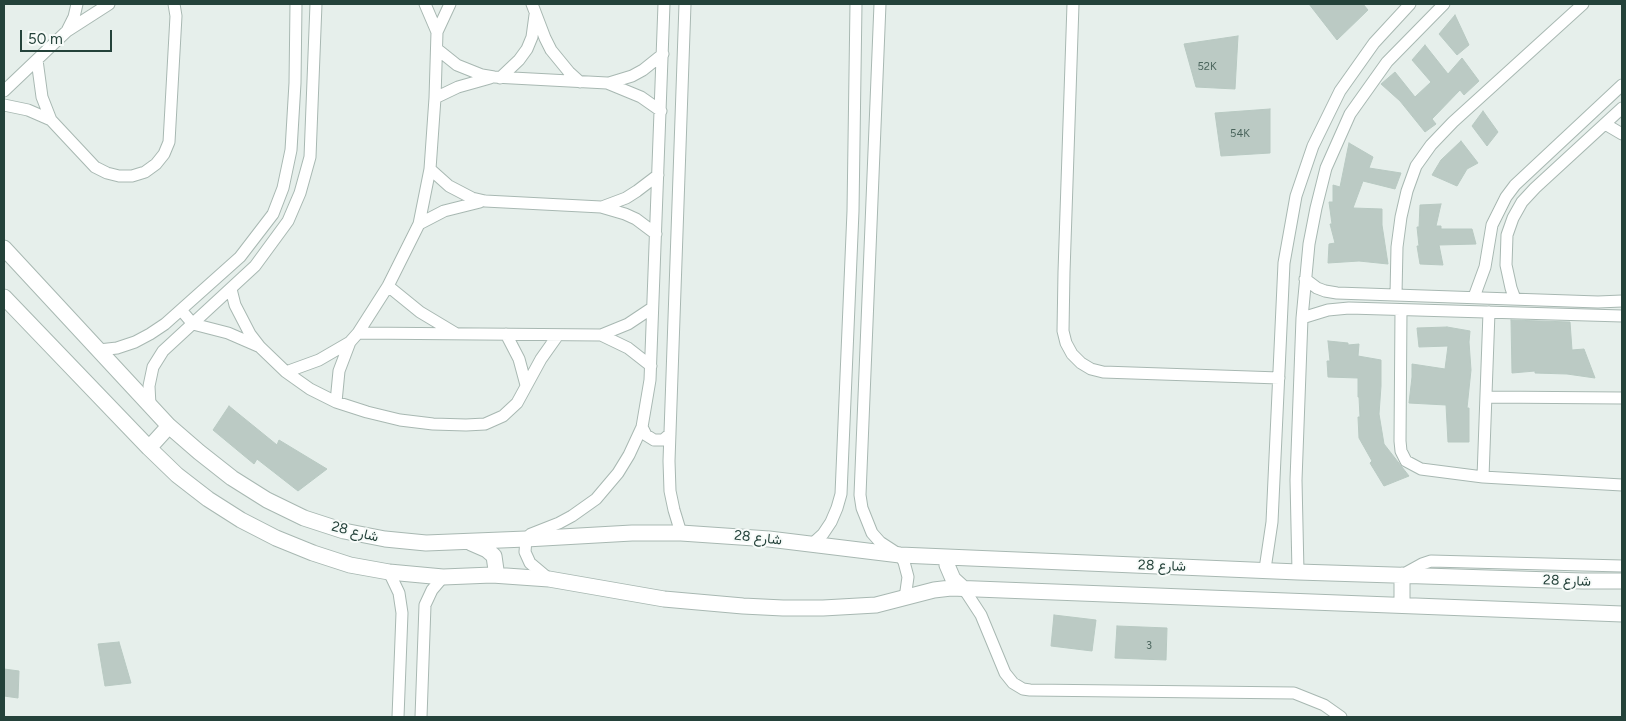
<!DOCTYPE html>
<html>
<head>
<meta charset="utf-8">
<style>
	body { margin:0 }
	#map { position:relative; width:1626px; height:721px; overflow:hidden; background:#e6efeb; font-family:Figtree,sans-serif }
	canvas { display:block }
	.frame { position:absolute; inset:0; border:5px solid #24423a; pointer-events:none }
	.scale { position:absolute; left:20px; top:30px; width:92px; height:22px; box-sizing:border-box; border:2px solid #24423a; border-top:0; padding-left:6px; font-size:15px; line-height:18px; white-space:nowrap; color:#24423a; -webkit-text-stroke:4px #f7fbf9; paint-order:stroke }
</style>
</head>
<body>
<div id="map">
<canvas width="1626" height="721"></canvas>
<div class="frame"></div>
<div class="scale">50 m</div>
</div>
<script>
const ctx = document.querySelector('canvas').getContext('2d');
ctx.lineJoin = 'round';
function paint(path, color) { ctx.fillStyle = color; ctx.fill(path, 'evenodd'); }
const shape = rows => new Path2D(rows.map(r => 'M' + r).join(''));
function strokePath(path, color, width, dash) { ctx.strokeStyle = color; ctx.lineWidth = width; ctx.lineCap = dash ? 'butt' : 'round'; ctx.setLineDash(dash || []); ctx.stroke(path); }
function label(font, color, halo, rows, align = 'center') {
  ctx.font = font + ' Figtree,Vazirmatn,sans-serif'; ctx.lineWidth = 4; ctx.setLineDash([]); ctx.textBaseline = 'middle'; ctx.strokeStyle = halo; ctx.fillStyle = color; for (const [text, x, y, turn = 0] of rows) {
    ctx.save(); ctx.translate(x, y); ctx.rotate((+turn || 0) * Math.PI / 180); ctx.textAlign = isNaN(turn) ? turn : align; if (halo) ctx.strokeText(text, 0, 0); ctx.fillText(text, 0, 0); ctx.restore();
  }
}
const building = shape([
	[1309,4,1363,4,1368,10,1337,40,1309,4],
	[1455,15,1469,45,1457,55,1439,34,1455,15],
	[1238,36,1235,89,1196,87,1184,44,1238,36],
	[1425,45,1448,74,1462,58,1479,81,1464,95,1460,90,1432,119,1436,124,1425,132,1400,101,1381,84,1395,72,1415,97,1431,82,1412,60,1425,45],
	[1270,109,1270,153,1221,156,1215,113,1270,109],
	[1483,111,1498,132,1487,146,1472,126,1483,111],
	[1461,141,1478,163,1467,169,1457,186,1432,175,1441,160,1461,141],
	[1349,143,1373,157,1369,168,1401,173,1395,189,1363,181,1353,208,1382,209,1382,225,1388,264,1359,261,1328,263,1329,244,1335,243,1330,224,1332,224,1329,202,1333,202,1333,185,1340,187,1349,143],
	[1441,204,1436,226,1441,226,1441,229,1472,229,1476,244,1439,245,1443,265,1420,264,1417,246,1419,246,1417,227,1419,227,1420,205,1441,204],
	[1511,320,1570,322,1572,350,1584,349,1595,378,1567,374,1535,373,1535,371,1512,373,1511,320],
	[1447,327,1470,331,1469,342,1471,370,1467,408,1469,408,1469,442,1448,442,1446,405,1409,403,1412,377,1412,364,1445,369,1448,346,1419,347,1417,328,1447,327],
	[1328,341,1348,343,1348,345,1359,344,1358,356,1381,360,1381,386,1379,414,1384,444,1409,476,1384,486,1370,463,1372,461,1359,438,1358,417,1360,417,1359,397,1358,397,1358,378,1328,377,1327,361,1330,361,1328,341],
	[229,406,277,445,279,440,327,469,298,491,257,459,254,464,213,430,229,406],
	[1054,615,1096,620,1092,651,1051,646,1054,615],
	[1117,626,1167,628,1166,660,1115,658,1117,626],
	[119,642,131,683,105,686,98,644,119,642],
	[4,669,19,671,18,698,4,696,4,669]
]);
paint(building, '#bbcac4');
strokePath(building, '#b8c9c2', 1);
const minor = shape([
	[425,4,437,32],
	[532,4,545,38,551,50,569,72,580,82],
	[880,4,860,495,862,508,872,533,880,542,900,555,904,562,908,577,905,598],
	[1073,4,1064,272,1063,331,1066,343,1072,354,1081,363,1091,369,1103,372,1279,378],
	[67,31,74,17,77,4],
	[437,49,457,65,482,75,494,77,607,83,641,97,661,111],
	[37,60,42,97,51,120,95,167,107,173,119,176,132,176,145,172,156,164,164,154,169,142,176,16,174,4],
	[500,78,519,60,527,49,532,37,535,15],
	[609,83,632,76,643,70,663,54],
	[4,91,67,31,109,4],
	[435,98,458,87,490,78],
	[4,105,28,110,51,120],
	[1605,124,1622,134],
	[430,169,449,186,472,198,485,201,601,207,625,214,636,219,656,234],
	[602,207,626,198,637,191,658,175],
	[419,224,444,211,480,202],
	[1305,279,1317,288,1325,291,1337,293,1598,302,1622,301],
	[388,286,420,312,455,333],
	[231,289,235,305,250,334,260,347,286,372,310,389,336,402,367,412,400,420,433,424,466,425,485,424,503,416,517,403,541,359,558,335],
	[1396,294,1397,247,1401,217,1407,191,1416,166,1431,145,1453,122,1583,4],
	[1474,297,1485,267,1492,225,1506,197,1515,185,1622,85],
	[1515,299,1511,288,1506,265,1507,235,1513,218,1522,202,1535,188,1622,108],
	[181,310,193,324,228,333,258,346],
	[1401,310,1400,441,1401,451,1406,461,1421,469,1483,477],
	[1489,312,1483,477,1622,485],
	[1302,318,1328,310,1349,308,1622,316],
	[358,333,601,335,628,324,652,308],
	[506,334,519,359,526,385],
	[601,335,628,348,651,366],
	[99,350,117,348,135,342,150,334,165,324,240,257,273,214,283,188,291,150,295,83,296,4],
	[286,372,319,360,350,342,358,333,388,286,419,224,430,169,435,98,437,32,450,4],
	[1487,397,1622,398],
	[336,402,339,371,350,342],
	[150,405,149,386,153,367,163,351,255,266,288,221,300,193,310,157,316,4],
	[642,427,646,435,654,440,663,440,670,434],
	[681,533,674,510,670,491,669,461,685,4],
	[812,544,823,534,831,522,837,508,841,494,853,211,856,4],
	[1265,569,1272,522,1284,263,1296,196,1313,146,1340,91,1374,43,1410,4],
	[389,572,399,593,402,613,398,717],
	[1298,572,1296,480,1302,318,1309,244,1316,208,1326,168,1350,114,1387,62,1444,4],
	[1402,575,1422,564,1431,561,1622,566],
	[549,579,530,563,525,552,526,539,531,534,559,523,572,516,596,499,618,473,629,455,642,427,650,380,664,4],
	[964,589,981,615,1005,673,1013,683,1023,689,1030,690,1294,693,1324,705,1341,717],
	[421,717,425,605,432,590,443,577]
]);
const tertiary = shape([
	[4,248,169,426,199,452,232,478,267,500,304,518,344,531,385,539,426,543,526,539,632,533,681,533,769,539,900,555,1298,572,1583,581,1622,581],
	[4,297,149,448,177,475,208,499,241,520,276,538,313,553,350,565,389,572,443,577,492,575,549,579,664,599,743,606,783,608,823,608,876,605,934,590,951,588,1622,614],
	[149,448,169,426],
	[471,543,487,550,494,556,496,570,492,575],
	[947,558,947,565,953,579,964,589],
	[1402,605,1402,575]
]);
strokePath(minor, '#a8b8b2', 13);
strokePath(tertiary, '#a8b8b2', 17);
strokePath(minor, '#fff', 11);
strokePath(tertiary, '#fff', 15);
label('11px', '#4a645c', null, [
	["52K",1207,67],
	["54K",1240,134],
	["3",1149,646]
]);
label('14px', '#24423a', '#f7fbf9', [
	["شارع 28",355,532,14],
	["شارع 28",758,538,6],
	["شارع 28",1162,566,2],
	["شارع 28",1567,581,2]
]);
</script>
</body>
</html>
